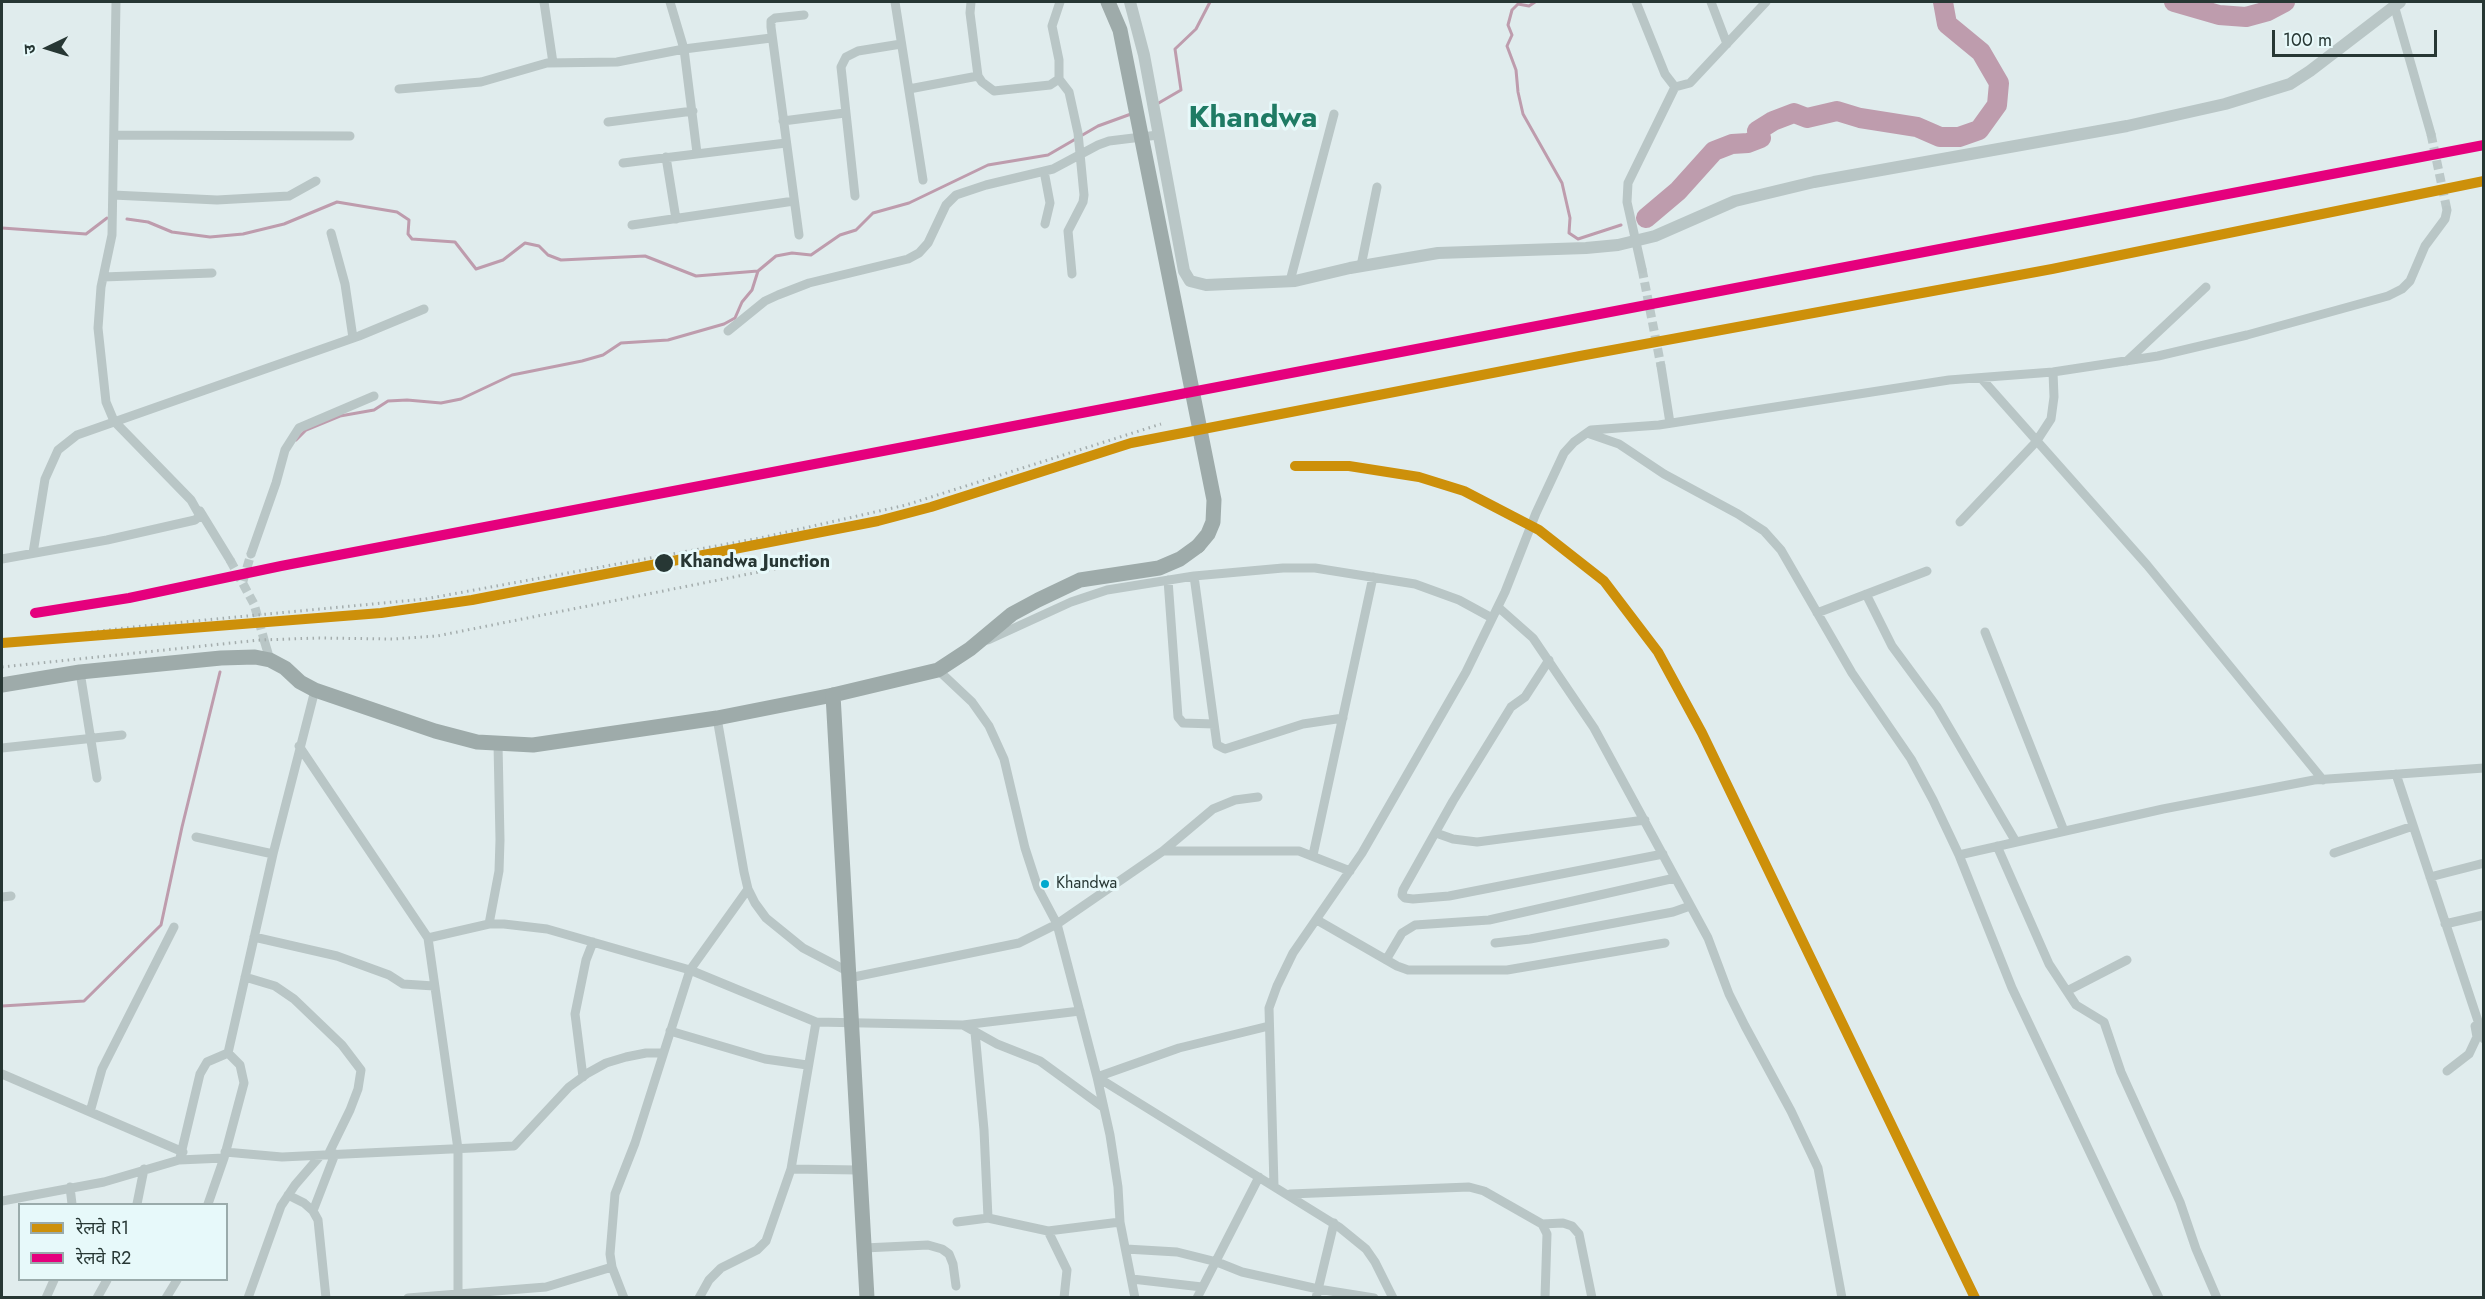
<!DOCTYPE html>
<html>
<head>
<meta charset="utf-8">
<style>
	body { margin:0 }
	#map { position:relative; width:2485px; height:1299px; overflow:hidden; background:#e0eced; font-family:Jost,"Noto Sans Devanagari",sans-serif }
	canvas { display:block }
	.frame { position:absolute; inset:0; border:3px solid #273734; pointer-events:none }
	.legend { position:absolute; left:18px; top:1203px; width:210px; height:78px; box-sizing:border-box; background:#e7f9fa; border:2px solid #9aabab; margin:0; padding:8px 10px; list-style:none; font-size:18px; color:#273734 }
	.legend li { display:flex; align-items:center; gap:12px; height:30px }
	.legend b { width:30px; border:2px solid #9aabab }
	.north { position:absolute; left:18px; top:18px; width:60px; height:60px; -webkit-text-stroke:4px #e7f9fa; paint-order:stroke; rotate:266deg; font-size:16px; font-weight:700; line-height:24px; text-align:center; color:#273734 }
	.north::after { content:''; display:block; margin:auto; width:21px; height:27px; background:#273734; clip-path:polygon(50% 0,100% 100%,50% 72%,0 100%) }
	.scale { position:absolute; left:2272px; top:30px; width:165px; height:27px; box-sizing:border-box; border:3px solid #273734; border-top:0; padding-left:8px; font-size:18px; line-height:21px; white-space:nowrap; color:#273734; -webkit-text-stroke:4px #e7f9fa; paint-order:stroke }
</style>
</head>
<body>
<div id="map">
<canvas width="2485" height="1299"></canvas>
<div class="frame"></div>
<ul class="legend">
<li><b style="height:8px;background:#cd900a"></b>रेलवे R1</li>
<li><b style="height:8px;background:#e5007d"></b>रेलवे R2</li>
</ul>
<div class="north">उ</div>
<div class="scale">100 m</div>
</div>
<script>
const ctx = document.querySelector('canvas').getContext('2d');
ctx.lineJoin = 'round';
const shape = rows => new Path2D(rows.map(r => 'M' + r).join(''));
function strokePath(path, color, width, dash) { ctx.strokeStyle = color; ctx.lineWidth = width; ctx.lineCap = dash ? 'butt' : 'round'; ctx.setLineDash(dash || []); ctx.stroke(path); }
function label(font, color, halo, rows, align = 'center') {
  ctx.font = font + ' Jost,sans-serif'; ctx.lineWidth = 6; ctx.setLineDash([]); ctx.textBaseline = 'middle'; ctx.strokeStyle = halo; ctx.fillStyle = color; for (const [text, x, y, turn = 0] of rows) {
    ctx.save(); ctx.translate(x, y); ctx.rotate((+turn || 0) * Math.PI / 180); ctx.textAlign = isNaN(turn) ? turn : align; if (halo) ctx.strokeText(text, 0, 0); ctx.fillText(text, 0, 0); ctx.restore();
  }
}
strokePath(shape([
	[1535,2,1529,6,1518,4,1512,10,1508,25,1512,35,1507,46,1516,70,1518,92,1523,114,1562,183,1570,218,1569,233,1578,239,1621,225],
	[1157,104,1181,90,1175,49,1196,29,1210,2],
	[127,219,148,222,172,232,210,237,243,234,284,224,337,202,397,212,409,220,408,234,412,239,455,242,476,269,503,260,525,243,539,246,548,255,561,260,645,256,696,276,758,271,776,256,792,253,811,255,840,235,856,230,873,213,909,203,988,165,1048,155,1098,126,1131,114],
	[2,228,86,234,107,218],
	[296,440,306,430,340,416,374,410,388,401,407,400,441,403,461,399,512,375,582,361,603,355,621,343,668,340,724,324,735,318,742,302,752,290,758,271],
	[2,1006,84,1001,161,925,182,827,220,672]
]), '#be9cad', 3);
strokePath(shape([
	[2174,2,2219,15,2246,17,2268,11,2285,2],
	[1646,218,1678,191,1714,151,1732,144,1748,143,1761,138,1757,131,1773,121,1794,113,1807,118,1837,111,1860,118,1917,127,1940,137,1959,137,1979,130,1997,105,1999,83,1981,52,1947,24,1943,2]
]), '#be9cad', 20);
strokePath(shape([
	[2431,134,2447,210],
	[1642,269,1661,366],
	[230,560,254,604,265,643],
	[243,581,251,554]
]), '#bbc8c8', 9, [9, 4.5]);
strokePath(shape([
	[544,2,553,63],
	[670,2,684,49,697,153],
	[895,2,923,180],
	[971,2,970,13,978,76,982,82,994,91,1050,85,1059,79,1059,60,1052,26,1060,2],
	[1636,2,1665,74,1675,87,1690,83,1766,2],
	[1711,2,1727,44],
	[2394,5,2431,134],
	[1059,79,1069,92,1078,133,1084,195,1083,202,1068,231,1072,274],
	[399,89,481,82,547,63,617,62,684,49,771,38],
	[909,89,978,76],
	[783,121,845,113],
	[608,122,693,111],
	[114,135,350,136],
	[666,157,676,219],
	[623,163,786,143],
	[1044,171,1050,203,1045,224],
	[113,195,217,200,289,196,316,181],
	[855,196,841,67,846,57,858,51,901,44],
	[632,225,794,201],
	[331,233,345,284,353,338],
	[799,235,771,27,771,21,775,18,804,15],
	[1361,266,1377,187],
	[1642,269,1627,202,1628,183,1675,87],
	[103,277,212,273],
	[1290,281,1334,114],
	[728,331,765,301,778,295,809,283,908,259,919,253,928,243,946,205,956,195,986,185,1053,169,1098,145,1109,141,1158,135],
	[2127,361,2206,287],
	[1661,366,1670,423],
	[1981,378,2147,565,2323,780],
	[1590,434,1619,444,1664,474,1738,514,1764,531,1781,550,1852,673,1911,759,1933,800,1959,855,2012,988,2159,1298],
	[200,511,230,560],
	[1960,522,2036,442,2051,419,2054,397,2053,372],
	[33,553,45,479,58,450,77,435,359,336,424,309],
	[251,554,276,483,285,450,299,428,374,396],
	[2,559,107,540,195,520,200,516,191,500,114,421,106,402,98,328,101,287,112,235,116,2],
	[1194,576,1217,745,1225,749,1303,724,1343,718],
	[1168,580,1178,717,1183,723,1214,724],
	[1866,594,1892,646,1937,707,2016,842],
	[1498,607,1533,638,1594,728,1708,938,1729,994,1745,1026,1791,1111,1818,1168,1842,1298],
	[1817,613,1927,571],
	[1985,632,2064,831],
	[988,640,1071,602,1107,590,1194,576,1283,568,1315,568,1415,584,1459,600,1492,618],
	[265,643,270,660],
	[1549,660,1525,697,1511,707,1453,801,1403,890,1402,895,1405,898,1413,899,1449,896,1663,854],
	[938,670,972,702,989,726,1004,759,1025,848,1038,888,1057,924,1097,1077,1110,1135,1118,1187,1120,1222,1135,1298],
	[80,672,97,778],
	[717,718,744,872,748,889,755,903,766,918,803,948,849,972],
	[299,746,428,938,458,1149,458,1298],
	[2,748,122,735],
	[2396,774,2484,1039],
	[1436,833,1453,839,1477,842,1645,820],
	[196,837,273,854],
	[1997,846,2049,964,2076,1005,2104,1022,2121,1072,2180,1202,2196,1249,2217,1298],
	[1163,851,1299,851,1350,871],
	[2334,853,2413,826],
	[1313,855,1373,577],
	[1959,855,2163,809,2314,780,2484,768],
	[2430,877,2484,863],
	[2,897,11,896],
	[1317,920,1397,966,1408,970,1507,970,1665,943],
	[489,924,499,871,500,840,498,744],
	[2445,924,2484,915],
	[254,937,337,956,389,975,403,984,434,986],
	[428,938,489,924,504,924,547,929,690,970,816,1022,963,1025,997,1044,1040,1061,1103,1107],
	[1495,943,1530,939,1673,912,1690,906],
	[1386,960,1402,933,1415,925,1489,920,1675,878],
	[245,977,275,986,294,999,342,1045,361,1070,358,1089,350,1110,328,1155],
	[849,978,1019,943,1057,924,1163,851,1213,809,1235,800,1258,797],
	[2067,991,2127,960],
	[963,1025,1080,1011],
	[670,1031,765,1059,807,1065],
	[975,1032,984,1130,988,1218],
	[228,1053,273,854,315,690],
	[2447,1071,2469,1054,2477,1037,2475,1026],
	[2,1074,183,1152],
	[583,1077,575,1014,586,960,593,942],
	[1097,1077,1339,1227,1366,1249,1375,1262,1393,1298],
	[1097,1077,1179,1048,1269,1026],
	[90,1112,102,1069,174,927],
	[225,1152,282,1157,514,1146,569,1087,588,1073,606,1063,626,1057,646,1053,662,1053],
	[180,1158,200,1074,207,1062,228,1053],
	[791,1169,859,1170],
	[1274,1186,1269,1008,1277,986,1293,953,1362,853,1466,672,1505,592,1536,513,1564,453,1574,442,1591,430,1659,425,1949,380,2053,372,2158,356,2247,335,2388,296,2402,289,2410,281,2425,246,2445,219,2447,210],
	[70,1187,72,1204],
	[1290,1194,1469,1187,1484,1191,1542,1224,1547,1234,1545,1298],
	[288,1195,304,1203,313,1211,318,1220,326,1298],
	[2,1201,104,1182,179,1160,224,1158],
	[137,1204,144,1169],
	[208,1204,224,1158,244,1083,240,1065,228,1053],
	[313,1211,335,1154],
	[957,1222,988,1218,1048,1231,1120,1222],
	[1542,1224,1563,1223,1572,1226,1579,1234,1592,1298],
	[1048,1231,1067,1270,1064,1298],
	[864,1248,928,1245,942,1249,949,1254,953,1264,956,1286],
	[1126,1249,1177,1252,1217,1262,1242,1272,1318,1289,1374,1298],
	[1132,1279,1202,1287],
	[46,1298,54,1280],
	[97,1298,107,1280],
	[166,1298,177,1280],
	[248,1298,281,1206,295,1185,320,1156],
	[408,1298,546,1287,612,1267],
	[624,1298,612,1267,610,1254,615,1194,635,1143,690,970,748,889],
	[699,1298,709,1280,721,1268,757,1250,766,1241,791,1169,816,1022],
	[1197,1298,1259,1177],
	[1316,1298,1334,1223]
]), '#b9c6c6', 9);
strokePath(shape([
	[1130,2,1144,55,1184,271,1190,281,1206,285,1295,281,1350,268,1438,253,1586,248,1618,245,1655,236,1735,201,1814,182,2127,126,2225,104,2290,84,2310,71,2400,2]
]), '#b9c6c6', 12);
strokePath(shape([
	[2,685,80,672,221,658,255,657,270,660,285,668,300,682,315,690,435,731,477,742,533,745,717,718,833,695]
]), '#9eabaa', 15);
strokePath(shape([
	[867,1298,833,695,938,670,970,649,1012,614,1038,600,1080,580,1159,568,1180,559,1198,546]
]), '#9eabaa', 15);
strokePath(shape([
	[1295,466,1349,466,1419,477,1464,491,1539,530,1604,581,1658,652,1702,733,1975,1298],
	[2,643,142,626,425,599,760,538,906,505,1161,424],
	[2,667,260,640,318,638,393,639,437,636,819,560]
]), '#a4adad', 3, [1.5, 4.5]);
strokePath(shape([
	[1108,2,1120,30,1214,500,1213,522,1208,534,1198,546]
]), '#9eabaa', 15);
strokePath(shape([
	[1295,466,1349,466,1419,477,1464,491,1539,530,1604,581,1658,652,1702,733,1975,1298],
	[2,643,381,613,472,600,878,521,931,507,1131,443,1580,356,2052,269,2484,181]
]), '#cd900a', 10);
strokePath(shape([
	[35,613,129,598,281,566,2484,145]
]), '#e5007d', 10);
for (const [x, y, r, color] of [
	[664,563,10,"#273734"],
	[1045,884,5,"#00a9ce"]
]) { const dot = new Path2D(); dot.arc(x, y, r, 0, 2 * Math.PI); ctx.fillStyle = color; ctx.fill(dot); strokePath(dot, '#e7f9fa', 2); }
label('16px', '#273734', '#e7f9fa', [
	["Khandwa",1056,884]
], 'left');
label('bold 18px', '#273734', '#e7f9fa', [
	["Khandwa Junction",680,563]
], 'left');
label('bold 30px', '#1e7b64', '#e7f9fa', [
	["Khandwa",1253,120]
]);
</script>
</body>
</html>
